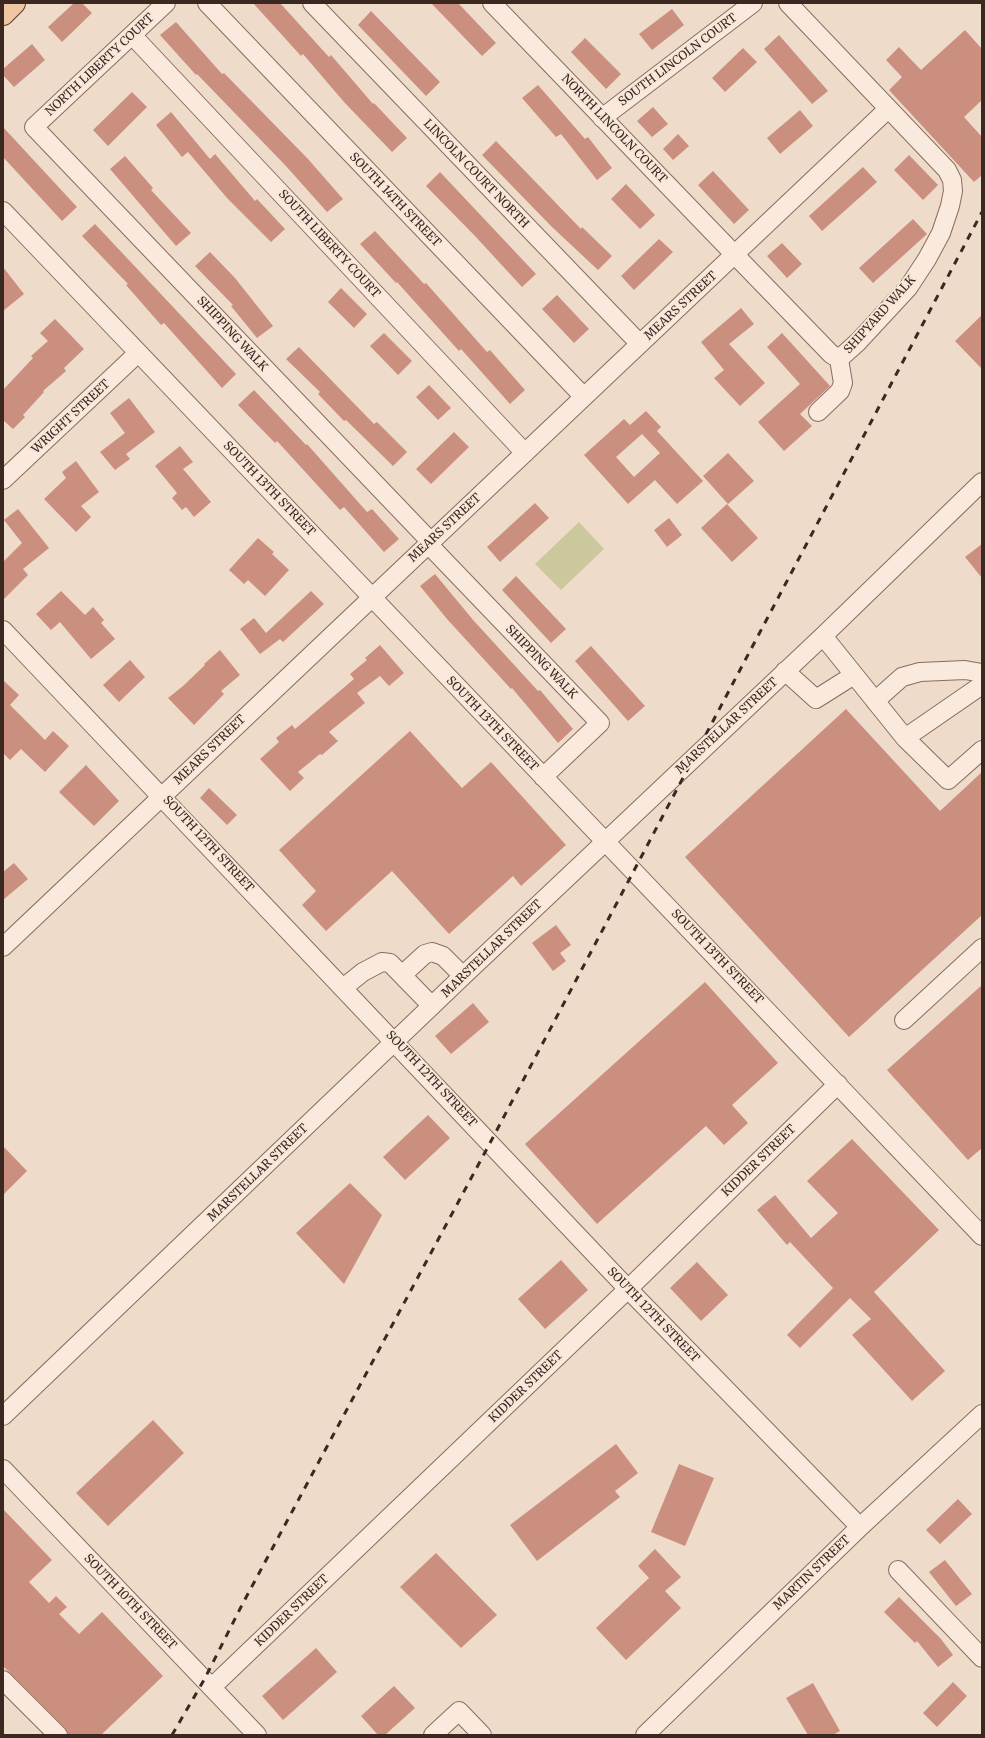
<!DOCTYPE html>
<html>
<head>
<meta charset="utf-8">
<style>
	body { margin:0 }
	#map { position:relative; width:985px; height:1738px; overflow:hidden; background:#eedbc9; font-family:Merriweather,serif }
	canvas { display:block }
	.frame { position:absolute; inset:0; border:4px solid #3b2821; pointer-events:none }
</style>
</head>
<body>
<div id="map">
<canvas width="985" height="1738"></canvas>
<div class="frame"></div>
</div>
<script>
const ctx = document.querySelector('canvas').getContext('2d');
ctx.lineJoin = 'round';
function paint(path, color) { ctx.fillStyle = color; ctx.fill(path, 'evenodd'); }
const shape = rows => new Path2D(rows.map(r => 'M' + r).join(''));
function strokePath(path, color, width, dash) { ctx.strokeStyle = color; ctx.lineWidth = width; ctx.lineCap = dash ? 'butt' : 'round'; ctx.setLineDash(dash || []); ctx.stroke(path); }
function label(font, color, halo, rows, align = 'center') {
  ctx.font = font + ' Merriweather,serif'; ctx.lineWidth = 4; ctx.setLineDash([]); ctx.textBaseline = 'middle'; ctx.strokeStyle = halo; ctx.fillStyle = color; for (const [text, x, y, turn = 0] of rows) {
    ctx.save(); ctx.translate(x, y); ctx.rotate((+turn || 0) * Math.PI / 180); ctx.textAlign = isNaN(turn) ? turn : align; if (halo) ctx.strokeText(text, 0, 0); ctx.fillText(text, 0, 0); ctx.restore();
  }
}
paint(shape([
	[579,522,604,549,561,590,535,564]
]), '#ccc89d');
paint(shape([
	[74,3,82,3,92,13,62,42,48,27],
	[253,3,280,3,329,57,331,55,373,104,374,103,407,138,392,152,344,102,303,54,301,56],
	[431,3,458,3,496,43,482,56],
	[672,9,684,25,652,50,639,34],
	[371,11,440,82,426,96,358,25],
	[176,22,222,74,224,73,308,159,343,199,327,212,285,165,197,74,196,75,160,35],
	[965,30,982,49,982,100,964,117,982,137,982,175,974,182,889,90,902,77,886,60,899,47,921,70],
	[779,35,828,91,812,104,764,49],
	[585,38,621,74,606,89,571,52],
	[32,44,45,60,14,87,3,75,3,69],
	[743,48,757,62,725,92,712,78],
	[538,85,585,139,588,137,612,168,597,180,561,134,556,137,522,98],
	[132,92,147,107,108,146,93,130],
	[653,107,668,124,652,137,637,121],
	[800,110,813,126,780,154,767,138],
	[171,112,210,159,215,154,255,201,257,199,285,229,271,242,227,198,188,152,182,157,156,125],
	[3,127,77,207,62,221,3,157],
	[678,134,689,146,673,160,663,149],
	[496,141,581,229,582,227,612,256,598,270,552,227,482,155],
	[909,155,938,185,923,200,894,170],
	[125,156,153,188,151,190,191,233,176,246,110,169],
	[863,167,877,182,822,231,809,216],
	[713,171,749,210,734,224,698,185],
	[440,172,536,274,522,287,475,236,426,186],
	[626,184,655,215,640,229,611,199],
	[913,219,927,234,873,283,859,268],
	[95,224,236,374,222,388,164,323,161,325,126,285,128,284,82,236],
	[375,231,424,284,426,283,487,352,490,350,525,390,510,404,461,349,459,351,397,282,396,283,360,244],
	[659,239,673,252,634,290,621,276],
	[782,243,802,264,787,278,767,256],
	[210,252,235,278,273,326,257,338,231,306,233,305,195,266],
	[3,267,24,294,3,311],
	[341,288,367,314,354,328,328,302],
	[557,295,589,329,574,343,542,309],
	[741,308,754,324,729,344,765,383,740,406,714,378,724,370,701,342],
	[982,315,982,369,955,341],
	[55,319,84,349,64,368,66,371,43,391,44,392,23,415,25,417,13,429,3,420,3,390,33,358,31,356,48,341,40,333],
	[384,333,412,361,398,375,370,346],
	[782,333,830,386,800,414,812,426,784,451,758,422,800,384,767,347],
	[299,347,374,424,377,422,407,452,393,466,346,420,344,421,318,394,320,392,286,359],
	[429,385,451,408,438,420,416,397],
	[254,390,306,445,307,444,367,512,372,509,399,539,384,552,344,507,340,510,277,441,275,443,238,405],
	[129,398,155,432,126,454,130,459,115,470,100,452,125,433,110,413],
	[646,411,661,427,657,431,703,481,677,504,655,480,628,504,584,455,624,419,630,425],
	[642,434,660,453,634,477,616,457],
	[454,432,469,447,431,484,416,469],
	[180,446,193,462,183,469,211,502,194,517,186,507,182,510,172,498,177,493,155,466],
	[728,453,754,481,728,504,703,476],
	[76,461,99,492,81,506,91,517,76,532,44,499,66,478,62,472],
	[535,503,549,518,500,562,487,547],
	[727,504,758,538,732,562,701,528],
	[18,509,49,548,23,569,28,575,3,600,3,562,22,543,4,520],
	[669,518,682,535,667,547,654,530],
	[258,538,274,552,272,554,289,570,265,596,248,580,244,584,229,570],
	[982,544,982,578,965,557],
	[435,574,474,621,538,691,540,690,573,729,558,743,512,688,511,689,447,619,420,586],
	[516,576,566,629,551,643,502,590],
	[61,591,85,615,93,607,104,620,101,623,115,639,91,659,60,622,51,630,36,614],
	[311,591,324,604,283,642,280,639,260,654,240,629,254,618,266,633],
	[380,645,404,673,389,686,380,676,357,693,365,703,329,732,338,741,322,755,320,754,298,772,304,778,290,791,260,759,279,742,276,738,292,725,295,729,354,679,350,674,367,660,365,658],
	[591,646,645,706,628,721,575,661],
	[220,650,240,675,221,691,224,694,194,725,168,698,183,686,205,665,204,664],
	[130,660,145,677,119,702,103,685],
	[3,680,19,695,10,705,45,740,53,731,69,746,45,772,21,749,10,760,3,753],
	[846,709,940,811,982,772,982,915,849,1037,685,857],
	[410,731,462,788,491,762,566,845,521,886,513,876,449,934,392,871,326,931,302,905,316,891,279,850],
	[86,765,119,801,94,826,59,792],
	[209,788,237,815,227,825,200,798],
	[14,863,28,879,3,900,3,872],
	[556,925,571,945,560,953,566,961,553,971,532,943],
	[705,982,778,1063,732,1105,748,1123,724,1145,706,1126,597,1224,525,1144],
	[982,985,982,1148,968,1160,887,1070],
	[473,1003,489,1022,451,1054,435,1036],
	[428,1115,450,1138,405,1180,383,1157],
	[852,1139,939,1230,874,1292,945,1371,912,1401,852,1335,871,1319,850,1298,800,1348,787,1335,833,1288,790,1242,787,1245,757,1210,775,1195,811,1238,838,1213,807,1181],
	[3,1146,27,1171,3,1195],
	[350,1183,382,1215,344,1284,296,1233],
	[561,1260,588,1290,545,1329,518,1299],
	[697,1262,728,1295,701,1321,670,1288],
	[153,1420,184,1453,108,1526,76,1493],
	[616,1444,638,1473,615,1491,620,1497,537,1561,510,1525],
	[679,1464,714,1478,685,1546,651,1532],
	[958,1499,972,1514,940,1544,926,1530],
	[3,1509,52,1560,29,1582,49,1603,56,1596,67,1607,59,1614,79,1634,102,1612,163,1676,101,1735,68,1735,65,1728,3,1666],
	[655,1549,681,1577,665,1591,681,1608,626,1660,596,1628,649,1578,638,1566],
	[436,1553,497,1615,461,1648,400,1587],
	[945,1560,972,1594,956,1606,929,1572],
	[899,1597,941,1639,953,1655,938,1667,917,1641,915,1643,884,1612],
	[316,1648,337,1672,283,1720,262,1696],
	[953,1682,967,1696,937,1727,923,1713],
	[813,1683,840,1731,833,1735,808,1735,786,1698],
	[394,1686,415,1708,385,1735,378,1735,361,1716]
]), '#cb8f80');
const minor = shape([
	[166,3,34,127,431,542],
	[207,3,584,397],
	[312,3,640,344],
	[492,3,735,255,831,354,839,359,858,342,908,288,927,259,941,233,950,206,953,191,952,180,947,170,788,3],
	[132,35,525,453],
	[602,118,753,3],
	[3,211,982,1236],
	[818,412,840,391,843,383,839,359],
	[3,480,138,353],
	[428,544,600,723,543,777],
	[3,630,628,1289,860,1527],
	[823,636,905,738,948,780,982,750],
	[785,671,816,699,854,675],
	[875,701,902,677,920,672,965,670,982,673],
	[905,738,982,685],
	[3,947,888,109],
	[402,975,425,954,432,952,443,956,463,976],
	[343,988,363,972,382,962,390,963,432,1006],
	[904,1020,982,948],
	[3,1416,463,976,823,636,982,482],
	[3,1469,257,1735],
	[898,1570,982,1658],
	[3,1680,58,1735],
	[212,1687,628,1289,838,1084],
	[433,1735,459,1711,482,1735],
	[645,1735,860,1527,982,1414]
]);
const major = shape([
	[3,14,14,3]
]);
strokePath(minor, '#8b6c5e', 20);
strokePath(major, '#593c32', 24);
strokePath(minor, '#f9eadd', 18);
strokePath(major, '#efc7a3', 22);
strokePath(shape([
	[172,1735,204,1680,243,1603,490,1143,982,212]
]), '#3b2821', 3, [7, 7]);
label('12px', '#3b2821', '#f6e7d9', [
	["SOUTH LINCOLN COURT",678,60,-37],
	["NORTH LIBERTY COURT",100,65,-43],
	["NORTH LINCOLN COURT",614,129,46],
	["LINCOLN COURT NORTH",476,174,46],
	["SOUTH 14TH STREET",395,200,46],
	["SOUTH LIBERTY COURT",329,244,47],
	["MEARS STREET",681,306,-43],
	["SHIPYARD WALK",880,315,-48],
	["SHIPPING WALK",232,334,47],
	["WRIGHT STREET",71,417,-43],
	["SOUTH 13TH STREET",269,489,46],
	["MEARS STREET",445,528,-43],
	["SHIPPING WALK",541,662,46],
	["SOUTH 13TH STREET",492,724,46],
	["MARSTELLAR STREET",727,726,-43],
	["MEARS STREET",210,750,-44],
	["SOUTH 12TH STREET",208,844,47],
	["MARSTELLAR STREET",492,949,-44],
	["SOUTH 13TH STREET",717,957,46],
	["SOUTH 12TH STREET",431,1079,47],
	["KIDDER STREET",759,1161,-44],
	["MARSTELLAR STREET",258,1173,-44],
	["SOUTH 12TH STREET",653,1315,46],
	["KIDDER STREET",526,1387,-44],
	["MARTIN STREET",812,1573,-44],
	["SOUTH 10TH STREET",130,1602,46],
	["KIDDER STREET",292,1611,-44]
]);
</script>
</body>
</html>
